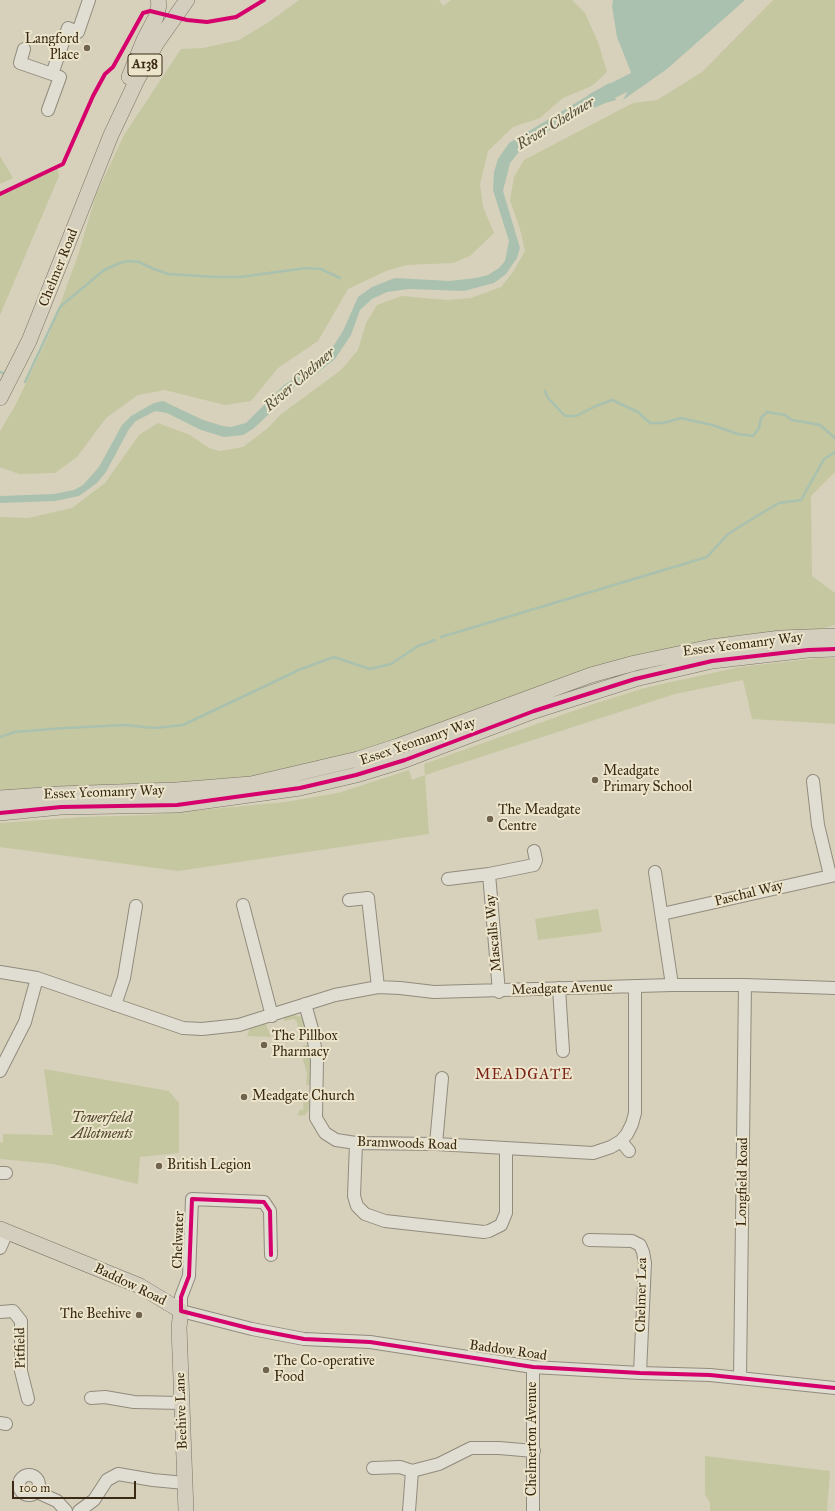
<!DOCTYPE html>
<html>
<head>
<meta charset="utf-8">
<style>
	body { margin:0 }
	#map { position:relative; width:835px; height:1511px; overflow:hidden; background:#d7d1bc; font-family:"IM FELL Great Primer",serif }
	canvas { display:block }
	.scale { position:absolute; left:12px; top:1481px; width:124px; height:18px; box-sizing:border-box; border:2px solid #3a2a14; border-top:0; padding-left:5px; font-size:12px; line-height:14px; white-space:nowrap; color:#3a2a14; -webkit-text-stroke:3px #ece5cc; paint-order:stroke }
</style>
</head>
<body>
<div id="map">
<canvas width="835" height="1511"></canvas>
<div class="scale">100 m</div>
</div>
<script>
const ctx = document.querySelector('canvas').getContext('2d');
ctx.lineJoin = 'round';
function paint(path, color) { ctx.fillStyle = color; ctx.fill(path, 'evenodd'); }
const shape = rows => new Path2D(rows.map(r => 'M' + r).join(''));
function strokePath(path, color, width, dash) { ctx.strokeStyle = color; ctx.lineWidth = width; ctx.lineCap = dash ? 'butt' : 'round'; ctx.setLineDash(dash || []); ctx.stroke(path); }
function label(font, color, halo, rows, align = 'center') {
  ctx.font = font + ' "IM FELL Great Primer",serif'; ctx.lineWidth = 4; ctx.setLineDash([]); ctx.textBaseline = 'middle'; ctx.strokeStyle = halo; ctx.fillStyle = color; for (const [text, x, y, turn = 0] of rows) {
    ctx.save(); ctx.translate(x, y); ctx.rotate((+turn || 0) * Math.PI / 180); ctx.textAlign = isNaN(turn) ? turn : align; if (halo) ctx.strokeText(text, 0, 0); ctx.fillText(text, 0, 0); ctx.restore();
  }
}
paint(shape([
	[299,0,439,0,443,6,451,0,572,0,585,13,598,42,607,72,592,86,563,98,540,118,513,127,488,151,480,184,483,207,494,233,470,256,453,263,407,265,386,271,348,289,318,341,278,368,251,401,225,405,165,390,138,395,106,418,77,457,55,473,19,474,2,468,0,467,0,431,15,406,49,335,78,255,96,195,124,135,181,49,203,48,239,40,269,22],
	[773,0,835,0,835,472,811,496,812,576,835,593,835,625,820,629,719,640,631,656,394,745,258,777,141,786,0,791,0,517,28,518,72,508,105,483,139,435,158,423,190,435,209,448,220,451,243,447,268,428,280,415,341,370,358,350,366,323,377,305,402,296,447,300,471,298,501,287,513,272,525,251,520,229,510,200,514,177,524,160,633,103,657,100,702,72],
	[0,156,13,178,0,184],
	[57,165,59,176,0,315,0,194],
	[819,658,835,658,835,724,752,719,743,680,675,694,425,775,429,834,178,871,0,847,0,823,81,817,149,815,285,802,338,793,409,770,412,780,425,775,424,764,593,704,648,687,740,667],
	[598,909,602,932,538,940,535,919],
	[293,1015,302,1017,307,1036,302,1037,299,1034,297,1022,294,1019,284,1021,284,1018],
	[266,1024,271,1037,247,1036,250,1029],
	[309,1044,311,1071,311,1085,306,1085,307,1073,301,1053,302,1046],
	[44,1069,169,1091,179,1103,179,1153,140,1157,138,1184,53,1164,0,1159,0,1143,3,1142,3,1134,53,1135],
	[304,1093,311,1094,309,1110,305,1115,298,1116,299,1110,303,1110],
	[705,1456,830,1471,827,1511,710,1511,710,1503,705,1494]
]), '#c4c7a0');
paint(shape([
	[613,0,745,0,667,69,623,100,634,80,617,37,612,6],
	[609,83,616,100,585,109,531,141,522,148,510,163,503,191,520,248,517,258,506,274,494,283,464,291,409,289,387,292,372,299,360,310,351,335,335,359,313,376,289,390,274,404,269,414,253,429,243,435,224,437,201,430,167,413,155,411,136,421,129,429,106,472,97,483,79,496,55,501,0,503,0,496,54,494,74,490,83,485,99,467,122,425,131,416,154,403,163,401,203,420,223,426,231,427,246,423,284,385,318,364,329,353,343,331,358,297,372,287,395,278,449,281,476,278,488,275,499,268,505,261,509,241,493,190,494,172,498,159,509,143]
]), '#a9c1ae');
strokePath(shape([
	[0,372,7,375],
	[25,382,60,307,104,270,120,263,129,261,139,262,154,269,168,274,215,277,240,277,306,268,321,269,340,278],
	[545,391,548,398,565,416,576,416,596,406,612,400,638,412,650,423,663,423,681,418,712,425,738,434,753,436,759,428,761,418,767,412,785,415,792,420,820,425,835,438],
	[441,637,707,557,728,534,752,519,779,503,801,500,824,459,835,452],
	[0,737,15,732,65,728,125,725,154,728,183,725,301,669,334,657,370,669,391,664,418,646,435,640]
]), '#a9c1ae', 2.5);
strokePath(shape([
	[594,100,634,80,650,69]
]), '#a9c1ae', 15);
const minor = shape([
	[24,49,20,63,52,74,68,28,78,32,89,0],
	[48,110,60,77,52,74],
	[813,781,818,825,830,875],
	[655,872,672,985],
	[489,874,534,865,536,860,534,851],
	[448,879,489,874,499,992],
	[349,900,368,898,378,987],
	[243,905,272,1016],
	[662,914,835,875],
	[0,972,37,978,183,1028,202,1029,239,1025,335,995,378,987,400,988,434,992,672,985,745,985,835,988],
	[559,988,563,1051],
	[305,1004,312,1029,317,1060,316,1118,325,1133,336,1140,356,1143,436,1144,593,1153,611,1147,621,1141,627,1134,632,1124,635,1113,635,986],
	[115,1005,124,978,136,906],
	[0,1071,25,1022,37,978],
	[621,1141,629,1151],
	[356,1143,354,1196,357,1206,365,1214,385,1221,484,1232,489,1231,501,1225,506,1213,506,1149],
	[436,1144,442,1078],
	[0,1173,6,1173],
	[589,1240,632,1241,640,1245,643,1252,645,1263,640,1373],
	[0,1248,7,1232],
	[271,1255,270,1211,264,1202,192,1199,189,1276,181,1297,181,1311,252,1329,304,1339,370,1342,533,1367,640,1373,710,1375,835,1388],
	[0,1312,13,1311,21,1321,21,1371,28,1399],
	[740,1378,745,985],
	[91,1398,105,1397,134,1402,181,1403],
	[0,1423,6,1424],
	[373,1468,400,1467,412,1471,439,1464,471,1448,499,1448,534,1451],
	'19 1485a10 10 0 1 1 20 0a10 10 0 1 1-20 0Z',
	[37,1492,57,1501,66,1511],
	[79,1511,94,1500,107,1480,118,1474,153,1480,185,1483],
	[409,1511,412,1471],
	[533,1511,533,1367]
]);
const major = shape([
	[129,77,144,40,156,17,159,5,158,0],
	[0,398,29,341,111,135,136,82,156,44,187,0],
	[0,798,58,794,177,790,251,784,358,759,398,746,591,675,635,663,711,647,781,638,835,636],
	[0,813,61,807,177,805,300,788,356,775,405,760,534,711,635,679,712,661,808,650,835,649],
	[0,1229,140,1286,181,1311,179,1327,186,1511]
]);
strokePath(minor, '#918b7c', 14);
strokePath(major, '#7a7466', 16);
strokePath(minor, '#e0ddd2', 12);
strokePath(major, '#d4cebe', 15);
strokePath(shape([
	[0,194,63,164,93,96,105,74,113,67,143,13,150,11,187,20,207,22,236,17,264,0],
	[0,813,61,807,177,805,300,788,356,775,405,760,534,711,635,679,712,661,808,650,835,649],
	[271,1255,270,1211,264,1202,192,1199,189,1276,181,1297,181,1311,252,1329,304,1339,370,1342,533,1367,640,1373,710,1375,835,1388]
]), '#d6006c', 4);
for (const [x, y, r, color] of [
	[87,48,4,"#71644f"],
	[595,780,4,"#71644f"],
	[490,819,4,"#71644f"],
	[264,1045,4,"#71644f"],
	[244,1097,4,"#71644f"],
	[159,1166,4,"#71644f"],
	[139,1315,4,"#71644f"],
	[266,1370,4,"#71644f"]
]) { const dot = new Path2D(); dot.arc(x, y, r, 0, 2 * Math.PI); ctx.fillStyle = color; ctx.fill(dot); strokePath(dot, '#ece5cc', 1.5); }
for (const [x, y, w] of [
	[145,65,34]
]) { const box = new Path2D(); box.roundRect(x - w / 2, y - 11, w, 22, 3); ctx.fillStyle = '#ece5cc'; ctx.fill(box); strokePath(box, '#3a2a14', 1); }
label('bold 13px', '#3a2a14', null, [
	["A138",145,65]
]);
label('14px', '#3a2a14', '#ece5cc', [
	["Langford",79,40,"right"],
	["Place",79,56,"right"],
	["Meadgate",603,772],
	["Primary School",603,788],
	["The Meadgate",498,811],
	["Centre",498,827],
	["The Pillbox",272,1037],
	["Pharmacy",272,1053],
	["Meadgate Church",252,1097],
	["British Legion",167,1166],
	["The Beehive",131,1315,"right"],
	["The Co-operative",274,1362],
	["Food",274,1378]
], 'left');
label('14px', '#3a2a14', '#ece5cc', [
	["Chelmer Road",59,268,-68],
	["Essex Yeomanry Way",743,645,-7],
	["Essex Yeomanry Way",418,742,-19],
	["Essex Yeomanry Way",104,793,-2],
	["Paschal Way",749,894,-14],
	["Mascalls Way",494,933,-95],
	["Meadgate Avenue",562,989,-2],
	["Bramwoods Road",407,1144,2],
	["Longfield Road",743,1182,-89],
	["Chelwater",179,1240,-88],
	["Baddow Road",130,1285,26],
	["Chelmer Lea",642,1295,-89],
	["Pitfield",21,1348,-91],
	["Baddow Road",508,1351,8],
	["Beehive Lane",182,1411,-92],
	["Chelmerton Avenue",533,1439,-90]
]);
label('italic 14px', '#53482c', '#ece5cc', [
	["Towerfield",102,1119],
	["Allotments",102,1135]
]);
label('italic 15px', '#514e39', '#ece5cc', [
	["River Chelmer",556,124,-31],
	["River Chelmer",300,380,-41]
]);
ctx.letterSpacing = '1px';
label('15px', '#7a1f14', '#ece5cc', [
	["MEADGATE",524,1075]
]);
ctx.letterSpacing = '0px';
</script>
</body>
</html>
